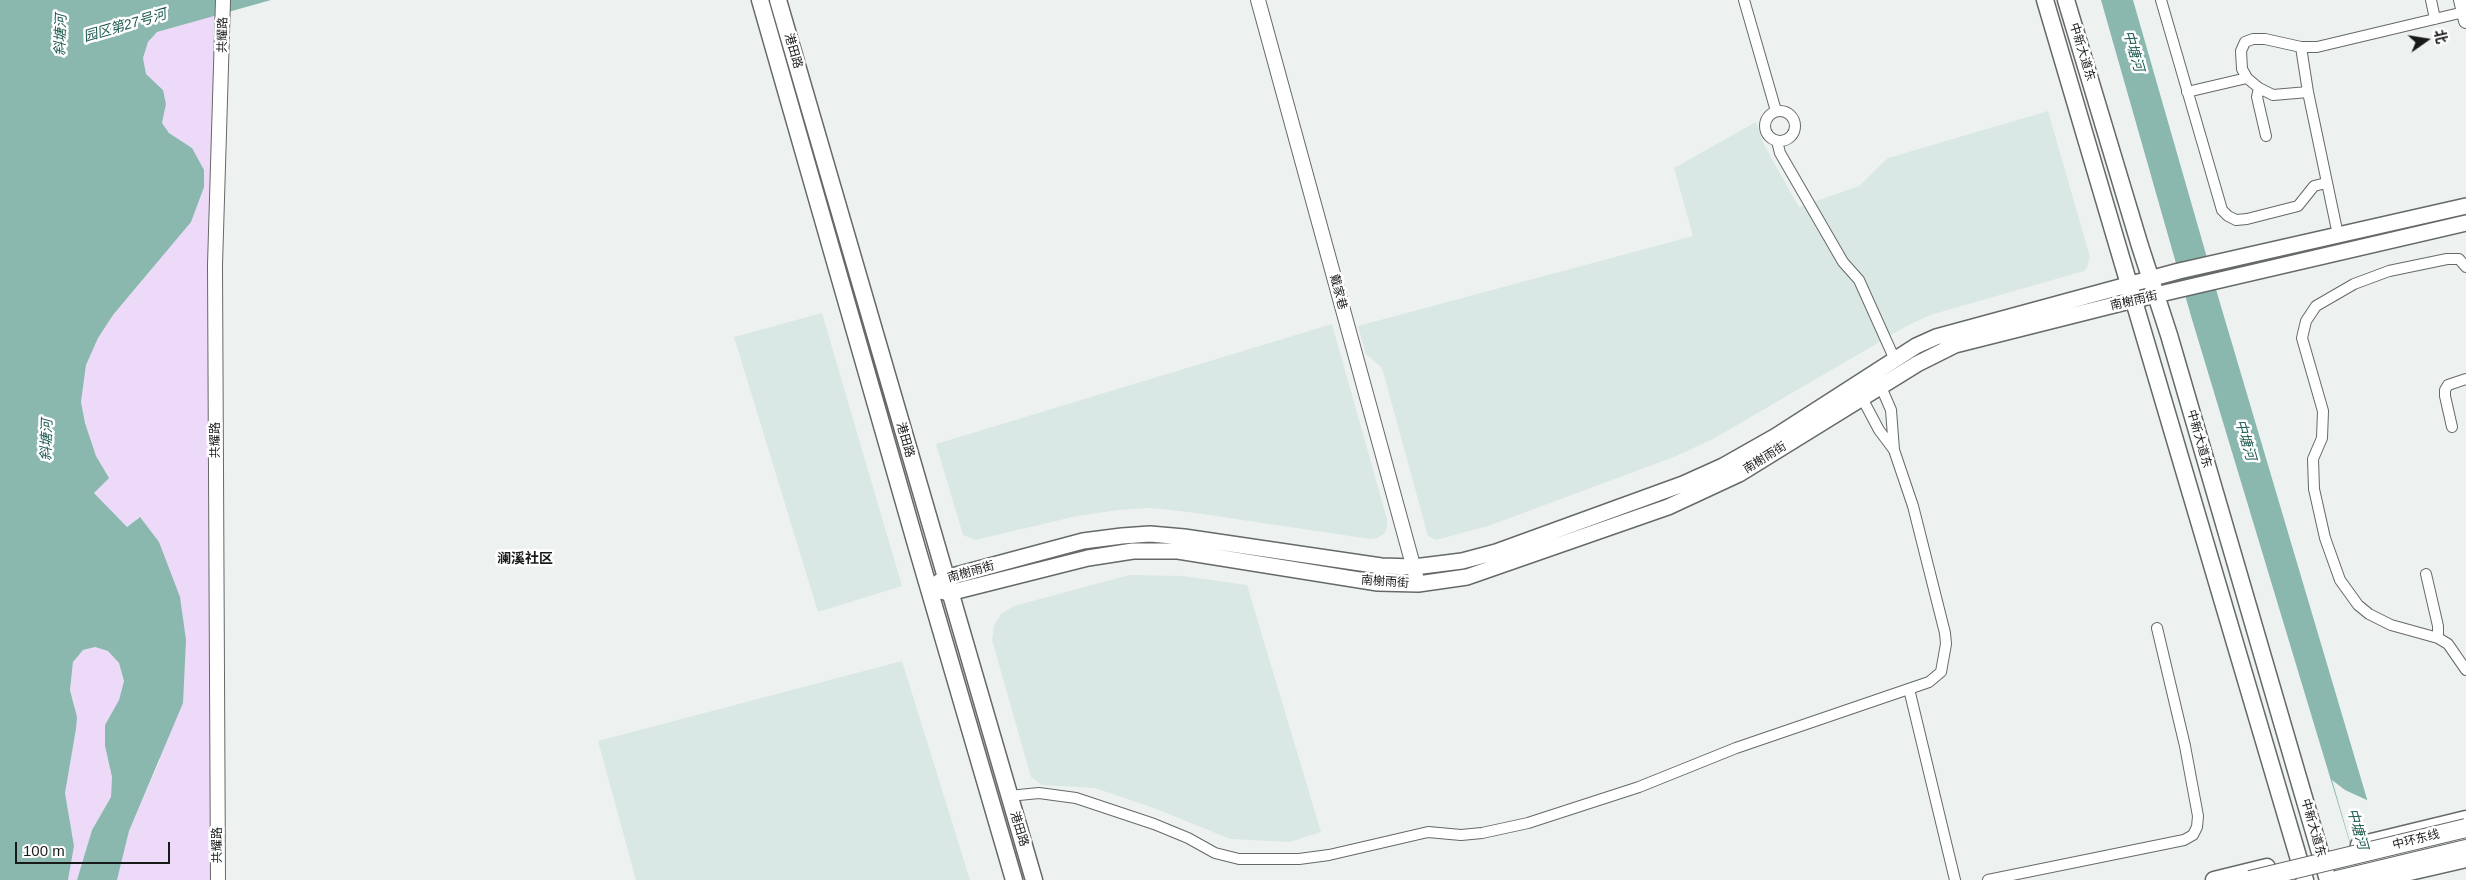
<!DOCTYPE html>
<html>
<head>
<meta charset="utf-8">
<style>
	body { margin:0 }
	#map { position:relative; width:2466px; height:880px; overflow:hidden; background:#edf2f1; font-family:Helvetica,"Noto Sans SC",sans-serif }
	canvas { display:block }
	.north { position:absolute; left:2401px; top:15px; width:50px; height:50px; -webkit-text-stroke:4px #fff; paint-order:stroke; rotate:77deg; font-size:14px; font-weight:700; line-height:20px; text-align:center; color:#181a19 }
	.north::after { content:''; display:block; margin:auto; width:18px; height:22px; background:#181a19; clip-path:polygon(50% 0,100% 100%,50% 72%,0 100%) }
	.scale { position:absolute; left:15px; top:842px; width:155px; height:22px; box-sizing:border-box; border:2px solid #181a19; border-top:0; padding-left:6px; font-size:15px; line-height:18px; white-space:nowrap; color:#181a19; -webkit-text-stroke:4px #fff; paint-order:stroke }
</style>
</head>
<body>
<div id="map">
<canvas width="2466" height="880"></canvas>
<div class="north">北</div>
<div class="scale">100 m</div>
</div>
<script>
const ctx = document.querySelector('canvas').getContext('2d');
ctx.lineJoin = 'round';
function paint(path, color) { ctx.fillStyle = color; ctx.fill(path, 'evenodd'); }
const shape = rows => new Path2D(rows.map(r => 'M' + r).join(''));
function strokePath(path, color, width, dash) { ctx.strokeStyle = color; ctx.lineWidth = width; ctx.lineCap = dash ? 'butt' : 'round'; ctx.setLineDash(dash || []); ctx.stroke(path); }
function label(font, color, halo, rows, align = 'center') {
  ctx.font = font + ' Helvetica,"Noto Sans SC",sans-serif'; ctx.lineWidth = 5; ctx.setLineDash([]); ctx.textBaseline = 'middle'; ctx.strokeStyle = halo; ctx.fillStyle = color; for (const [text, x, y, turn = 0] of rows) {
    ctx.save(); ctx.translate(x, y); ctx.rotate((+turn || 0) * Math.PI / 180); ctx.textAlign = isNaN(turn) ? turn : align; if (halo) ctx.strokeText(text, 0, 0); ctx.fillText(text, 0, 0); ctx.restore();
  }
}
paint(shape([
	[2048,111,2090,257,2087,267,2084,271,1930,315,1907,326,1713,439,1674,457,1488,526,1436,540,1428,536,1382,368,1366,354,1358,326,1693,236,1674,168,1756,122,1764,145,1799,207,1859,186,1888,158],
	[822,313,902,586,818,612,734,337],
	[1332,324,1387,519,1387,527,1384,534,1377,538,1370,539,1189,512,1150,508,1118,510,1077,516,975,540,963,535,936,444],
	[1129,575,1183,576,1247,585,1321,832,1289,842,1230,839,1159,810,1095,788,1042,785,1031,777,992,640,994,625,1001,614,1014,606],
	[902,661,970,880,636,880,598,741]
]), '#d9e8e4');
paint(shape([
	[219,14,214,880,117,880,129,831,160,760,139,517,127,527,94,493,108,478,96,456,85,423,81,402,86,365,98,338,113,315,153,268,192,148,169,133,162,123,166,104,163,90,146,74,143,58,148,42,157,32],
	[95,647,108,651,119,663,124,681,119,700,105,725,105,746,112,777,111,797,92,830,77,880,68,880,74,846,65,793,76,729,74,703,70,690,73,662,83,650]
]), '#eddaf8');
paint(shape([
	[0,0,271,0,157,32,148,42,143,58,146,74,163,90,166,104,162,123,169,133,192,148,204,170,204,187,191,222,113,315,98,338,86,365,81,402,85,423,96,456,109,478,94,493,127,527,140,517,159,542,180,597,186,640,183,703,129,831,117,880,77,880,92,830,111,797,112,777,105,746,105,725,119,700,124,681,119,663,108,651,95,647,83,650,73,662,70,690,77,717,76,729,65,793,74,846,68,880,0,880],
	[2101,0,2133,0,2220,303,2391,880,2361,880,2191,316]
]), '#8ab7ae');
paint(shape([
	[2332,780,2345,790,2369,801,2391,880,2361,880]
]), '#edf2f1');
const minor = shape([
	[1744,0,1776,111],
	[2161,0,2222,210,2228,216,2236,220,2247,219,2298,206,2314,186,2326,183],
	[2431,0,2435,19],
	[2301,47,2308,92,2338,235],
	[2259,88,2257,97,2266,136],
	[2187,92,2247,78],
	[2308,92,2273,95,2259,88,2247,78,2242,69,2241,51,2245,42,2253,39,2265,39,2301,47,2317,47,2464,12],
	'1765 126a15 15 0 1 1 30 0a15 15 0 1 1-30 0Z',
	[1777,141,1780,153,1843,262,1859,280,1895,360],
	[2466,267,2459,259,2447,259,2389,271,2354,284,2316,306,2306,321,2302,338,2323,411,2322,438,2313,459,2314,489,2325,538,2340,580,2358,605,2369,614,2391,625,2438,638,2448,644,2466,670],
	[1862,398,1879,430,1894,450],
	[2452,427,2445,396,2445,390,2448,385,2466,379],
	[2426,574,2438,626,2438,638],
	[1909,689,1955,880],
	[1009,796,1039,793,1076,798,1154,824,1188,838,1215,853,1239,859,1299,859,1329,855,1428,832,1461,835,1482,833,1528,823,1639,787,1736,748,1929,682,1941,672,1946,644,1945,633,1913,506,1894,450,1891,410,1881,387],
	[1988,880,2184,840,2193,835,2197,827,2198,816,2185,746,2157,628]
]);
const tertiary = shape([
	[1258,0,1416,576],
	[2461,0,2466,21],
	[218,880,215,265,223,0]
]);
const secondary = shape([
	[929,589,945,578,1083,541,1122,536,1150,534,1184,537,1381,566,1414,567,1462,561,1496,552,1683,484,1723,466,1776,436,1916,346,1936,337,2179,271,2466,206],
	[940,591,949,593,1088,558,1133,551,1178,551,1378,583,1418,584,1467,577,1668,507,1739,474,1917,364,1955,345,2134,300,2466,223]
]);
const primary = shape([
	[760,0,917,548,1014,880],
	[778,0,1034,880],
	[2045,0,2305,880],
	[2066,0,2140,246,2169,335,2328,880],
	[2359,845,2466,819],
	[2214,880,2267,867],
	[2375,880,2466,859]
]);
const trunk = shape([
	[2337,880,2466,849]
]);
strokePath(minor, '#656968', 12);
strokePath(tertiary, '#656968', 16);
strokePath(secondary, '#656968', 18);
strokePath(primary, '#656968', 19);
strokePath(trunk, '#656968', 20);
strokePath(minor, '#fff', 10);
strokePath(tertiary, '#fff', 14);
strokePath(secondary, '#fff', 15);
strokePath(primary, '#fff', 16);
strokePath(trunk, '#fff', 18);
const trunkBridge = shape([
	[2250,880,2466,828]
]);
strokePath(trunkBridge, '#656968', 20, []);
strokePath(trunkBridge, '#fff', 18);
label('12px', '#181a19', '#fff', [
	["共耀路",223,35,-89],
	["港田路",793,51,74],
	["中新大道东",2082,52,73],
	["戴家巷",1338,292,75],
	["南榭雨街",2134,301,-13],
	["中新大道东",2199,439,74],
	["共耀路",216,440,-90],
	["港田路",905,440,74],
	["南榭雨街",1765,458,-32],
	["南榭雨街",971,572,-16],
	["南榭雨街",1385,582,4],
	["中新大道东",2313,828,74],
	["港田路",1019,829,73],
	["中环东线",2416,840,-14],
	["共耀路",218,845,-90]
]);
label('italic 14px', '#1b594f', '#fff', [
	["园区第27号河",125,26,-16],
	["斜塘河",61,35,-88],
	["中塘河",2133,51,74],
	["斜塘河",47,440,-88],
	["中塘河",2245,440,74],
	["中塘河",2357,829,74]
]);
label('bold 14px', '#181a19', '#fff', [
	["澜溪社区",525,559]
]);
</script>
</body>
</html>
